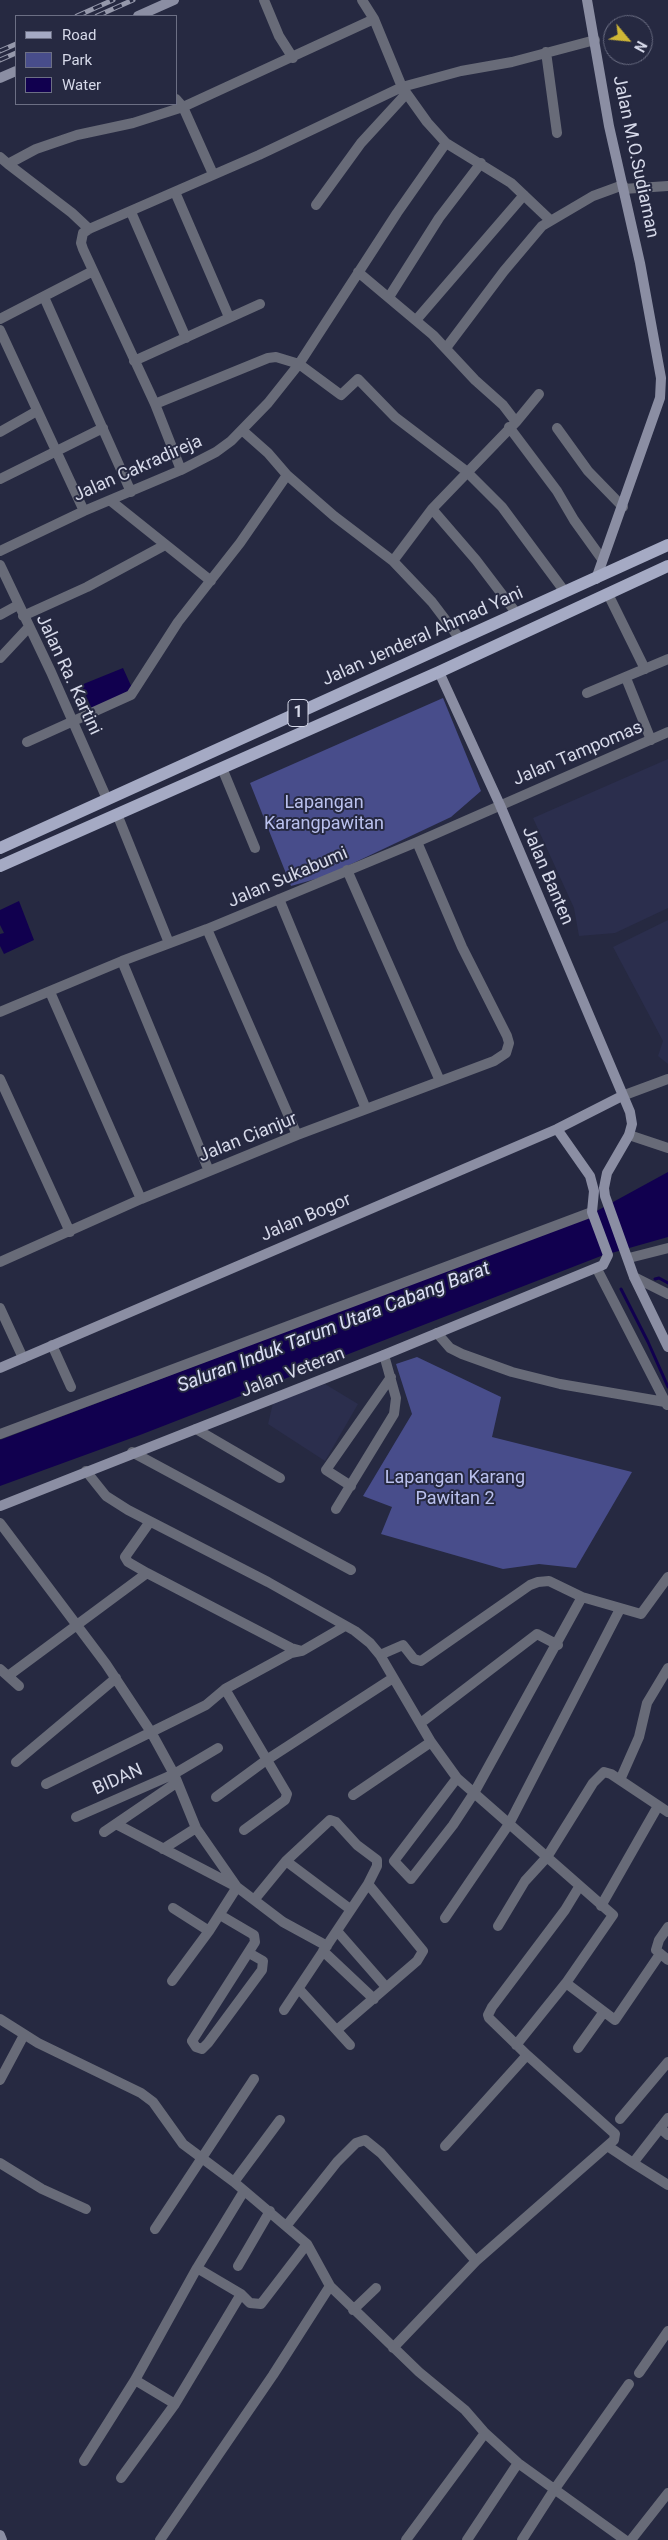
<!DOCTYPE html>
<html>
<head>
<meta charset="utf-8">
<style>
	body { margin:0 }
	#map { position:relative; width:668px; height:2540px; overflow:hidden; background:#262941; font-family:Roboto,sans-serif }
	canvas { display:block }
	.legend { position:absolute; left:15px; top:15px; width:162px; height:90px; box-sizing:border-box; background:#262941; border:1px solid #6c6f84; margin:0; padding:6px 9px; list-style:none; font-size:15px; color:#d6d9e9 }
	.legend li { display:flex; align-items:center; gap:10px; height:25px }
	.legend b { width:25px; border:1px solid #6c6f84 }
	.north { position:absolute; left:603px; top:15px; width:50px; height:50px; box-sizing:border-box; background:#262941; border:1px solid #6c6f84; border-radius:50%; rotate:118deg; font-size:14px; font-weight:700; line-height:20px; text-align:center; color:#d6d9e9 }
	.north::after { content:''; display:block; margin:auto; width:18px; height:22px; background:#d0b736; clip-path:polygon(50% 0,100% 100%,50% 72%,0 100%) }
</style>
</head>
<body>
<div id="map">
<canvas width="668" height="2540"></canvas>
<ul class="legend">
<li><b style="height:6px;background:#a5aac4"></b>Road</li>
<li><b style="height:14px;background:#484d8b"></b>Park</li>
<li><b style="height:14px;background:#11004f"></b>Water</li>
</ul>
<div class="north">N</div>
</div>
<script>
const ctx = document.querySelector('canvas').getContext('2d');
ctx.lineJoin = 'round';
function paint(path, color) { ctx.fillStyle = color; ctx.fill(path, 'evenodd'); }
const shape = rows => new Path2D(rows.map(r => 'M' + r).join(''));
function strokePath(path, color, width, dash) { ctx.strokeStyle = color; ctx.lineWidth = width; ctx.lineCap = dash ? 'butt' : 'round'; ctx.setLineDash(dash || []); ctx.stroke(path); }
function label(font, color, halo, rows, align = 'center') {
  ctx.font = font + ' Roboto,sans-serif'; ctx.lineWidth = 4; ctx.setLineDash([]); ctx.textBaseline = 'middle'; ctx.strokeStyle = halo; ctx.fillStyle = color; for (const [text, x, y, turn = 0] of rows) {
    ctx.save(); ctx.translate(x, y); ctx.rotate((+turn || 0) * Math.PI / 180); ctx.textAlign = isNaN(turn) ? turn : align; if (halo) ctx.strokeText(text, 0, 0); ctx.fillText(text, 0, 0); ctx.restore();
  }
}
paint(shape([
	[668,759,668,908,615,933,579,936,574,908,533,818],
	[668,920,668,1064,658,1056,663,1041,613,947],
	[325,1384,358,1404,325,1461,268,1424,273,1403]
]), '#2b2e4d');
paint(shape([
	[443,698,481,791,451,817,326,876,291,886,250,783],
	[417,1357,501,1397,492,1437,632,1472,576,1568,539,1564,503,1569,381,1534,392,1507,363,1496,412,1414,396,1364]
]), '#484d8b');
paint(shape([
	[123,668,133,690,92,709,81,685],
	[19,901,34,940,4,954,0,946,0,934,4,933,0,925,0,910],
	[668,1172,668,1237,601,1256,140,1435,0,1486,0,1440,582,1219]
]), '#11004f');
strokePath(shape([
	[655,1279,659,1278,668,1283],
	[621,1289,648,1342,668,1387]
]), '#11004f', 3);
strokePath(shape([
	[264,0,279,36,293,58],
	[362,0,374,19,402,87,427,122,446,143,511,183,550,220],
	[546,52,557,133],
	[176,99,183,107,213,174],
	[0,157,8,164],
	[623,189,668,186],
	[175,192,229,317],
	[316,205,361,143,406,94],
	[131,212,186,338],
	[89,229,72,213,8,164,36,149,77,135,133,123,183,107,374,19],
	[358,272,433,335,475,380,503,405,516,422,432,509,393,561],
	[44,297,131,492],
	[389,297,439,218,481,163],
	[0,319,93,271],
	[417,319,524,195],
	[0,330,84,511],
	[446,348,504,271,542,226,593,196,623,185],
	[134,361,260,304],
	[155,404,268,358,276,357,299,364,341,395,358,379,395,417,466,471,502,507,565,592],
	[516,422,539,394],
	[509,427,557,491,574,520,602,559],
	[557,428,588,471,623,507],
	[242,430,268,453,287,475,334,516,393,561,432,602,460,639],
	[0,432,37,411],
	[181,470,155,404,83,249,81,243,83,233,89,229,259,155,402,87,461,71,512,62,595,40],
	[0,479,103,428],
	[111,501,211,581],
	[432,509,476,560,517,614],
	[0,551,84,511,181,470,216,452,231,441,268,403,299,364,397,213,446,143],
	[0,565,51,672,107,799],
	[608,594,645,669],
	[0,615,18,605],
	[23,616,87,587,165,545],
	[0,658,29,627],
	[626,678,651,740],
	[587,693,668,659],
	[27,742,131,695,178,622,240,543,287,475],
	[222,768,255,848],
	[117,814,169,943],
	[347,870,440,1081],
	[279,899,366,1109],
	[207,929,297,1135],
	[122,961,209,1171],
	[50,992,141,1199],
	[0,1012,122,961,207,929,417,842,668,732],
	[0,1079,70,1232],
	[622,1096,668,1079],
	[629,1135,668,1148],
	[629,1258,668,1248],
	[0,1262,141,1199,297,1135,494,1061,506,1053,509,1043,507,1036,462,947,417,842],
	[597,1269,667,1405],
	[634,1277,668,1294],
	[0,1308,23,1358],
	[437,1333,450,1348,462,1354,512,1372,560,1384,665,1402],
	[52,1345,71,1387],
	[196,1429,280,1478],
	[0,1434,592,1212],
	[132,1452,351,1570],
	[86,1471,106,1496,128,1510,268,1582,355,1631,370,1643,380,1655,431,1742,457,1778,613,1915,566,1983,516,2045],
	[351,1486,326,1470,391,1377],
	[336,1509,394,1414,396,1398,384,1355],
	[0,1523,106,1664,151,1732,174,1774,196,1828,237,1887,209,1931,172,1981],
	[149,1523,125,1557,128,1562,147,1573,291,1648,302,1651,345,1626],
	[380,1655,403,1645,414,1659,421,1661,530,1585,538,1582,549,1581,582,1597,641,1614,668,1577],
	[0,1669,19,1686],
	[8,1676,147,1573],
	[225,1689,291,1653,301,1651],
	[422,1722,537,1634,558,1645],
	[16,1762,116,1678],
	[457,1778,394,1861,411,1879,453,1825,474,1793,582,1597],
	[620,1780,639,1737,647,1703,668,1668],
	[46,1784,206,1705,225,1689,287,1794,285,1800,244,1830],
	[353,1795,431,1742],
	[216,1797,265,1761,393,1678],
	[76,1817,174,1774,218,1748],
	[116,1824,237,1887,283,1922,327,1946],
	[104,1832,176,1783],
	[163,1849,196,1828],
	[286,1861,350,1909],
	[254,1900,286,1861,330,1820,336,1822,357,1845,377,1860,377,1866,368,1884,284,2010],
	[601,1906,658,1806],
	[173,1908,209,1931],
	[220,1915,254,1935,255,1942,192,2041,196,2047,202,2049,208,2043,262,1970,263,1961,249,1953],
	[445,1918,509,1824,620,1609],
	[498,1926,525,1881,547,1857,593,1783,604,1772,611,1774,668,1812],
	[668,1927,659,1940,656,1950,668,1960],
	[337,1931,386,1987],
	[323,1951,374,1999],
	[566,1983,615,2020,660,1954],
	[299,1989,350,2045],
	[0,2019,38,2043,141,2093,153,2102,183,2144,234,2182,307,2244,330,2286,273,2375,160,2540],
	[338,2029,417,1961,423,1951,368,1884],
	[578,2048,603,2013],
	[0,2080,24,2035],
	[620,2119,668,2062],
	[660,2128,668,2135],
	[445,2146,527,2055],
	[609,2147,633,2163,668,2118],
	[0,2163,42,2189,86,2209],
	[633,2163,668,2185],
	[234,2182,280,2120],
	[287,2225,337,2162,356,2143,365,2140,381,2153,476,2261,393,2348],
	[155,2229,254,2079],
	[476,2261,614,2140,615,2134,527,2055,489,2018,488,2015,492,2007,565,1910,579,1887],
	[238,2266,270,2211],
	[197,2268,241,2294],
	[330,2286,419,2372,465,2410,485,2433,518,2463,625,2540],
	[353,2310,376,2288],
	[639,2373,668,2331],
	[135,2380,175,2404],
	[84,2461,135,2380,197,2268,244,2191],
	[121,2478,175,2404,241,2294,250,2303,261,2304,307,2244],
	[406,2540,485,2433],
	[467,2540,518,2463],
	[522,2540,554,2490,629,2384],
	[631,2540,668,2493]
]), '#686b78', 10);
strokePath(shape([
	[587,0,609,126,640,263,661,378,660,398,596,579],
	[138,16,174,0],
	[0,78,16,71],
	[439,672,500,805,630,1112,632,1124,629,1135,607,1173,604,1188,605,1196,634,1277,668,1347],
	[0,1368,557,1129,622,1096],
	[0,1506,384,1355,603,1265,608,1255,592,1212,594,1191,590,1176,557,1129],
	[0,2535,2,2540]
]), '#8b8ea3', 10);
strokePath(shape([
	[0,848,668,545],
	[0,866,439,672,668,566]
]), '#a5aac4', 12);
const rail = shape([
	[77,16,113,0],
	[97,16,133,0],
	[0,51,16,44],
	[0,60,16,53]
]);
strokePath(rail, '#9598ab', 5);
strokePath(rail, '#262941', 3, [9]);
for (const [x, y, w] of [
	[298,713,20]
]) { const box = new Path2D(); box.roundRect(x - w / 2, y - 13.5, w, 27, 4); ctx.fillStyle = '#262941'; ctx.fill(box); strokePath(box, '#d6d9e9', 1); }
label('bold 16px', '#d6d9e9', null, [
	["1",298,713]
]);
label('18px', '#d6d9e9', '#262941', [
	["Jalan M.O.Sudiaman",635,157,78],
	["Jalan Cakradireja",138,469,-24],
	["Jalan Jenderal Ahmad Yani",423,637,-24],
	["Jalan Ra. Kartini",68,675,65],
	["Jalan Tampomas",578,754,-23],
	["Jalan Banten",547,876,67],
	["Jalan Sukabumi",288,878,-23],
	["Jalan Cianjur",248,1138,-22],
	["Jalan Bogor",306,1218,-23],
	["Jalan Veteran",293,1373,-21],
	["BIDAN",118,1780,-24]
]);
label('18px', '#bac1ee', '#262941', [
	["Lapangan",324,803],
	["Karangpawitan",324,824],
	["Lapangan Karang",455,1478],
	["Pawitan 2",455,1499]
]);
label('italic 19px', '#dce0f7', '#262941', [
	["Saluran Induk Tarum Utara Cabang Barat",334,1328,-21]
]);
</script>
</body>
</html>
